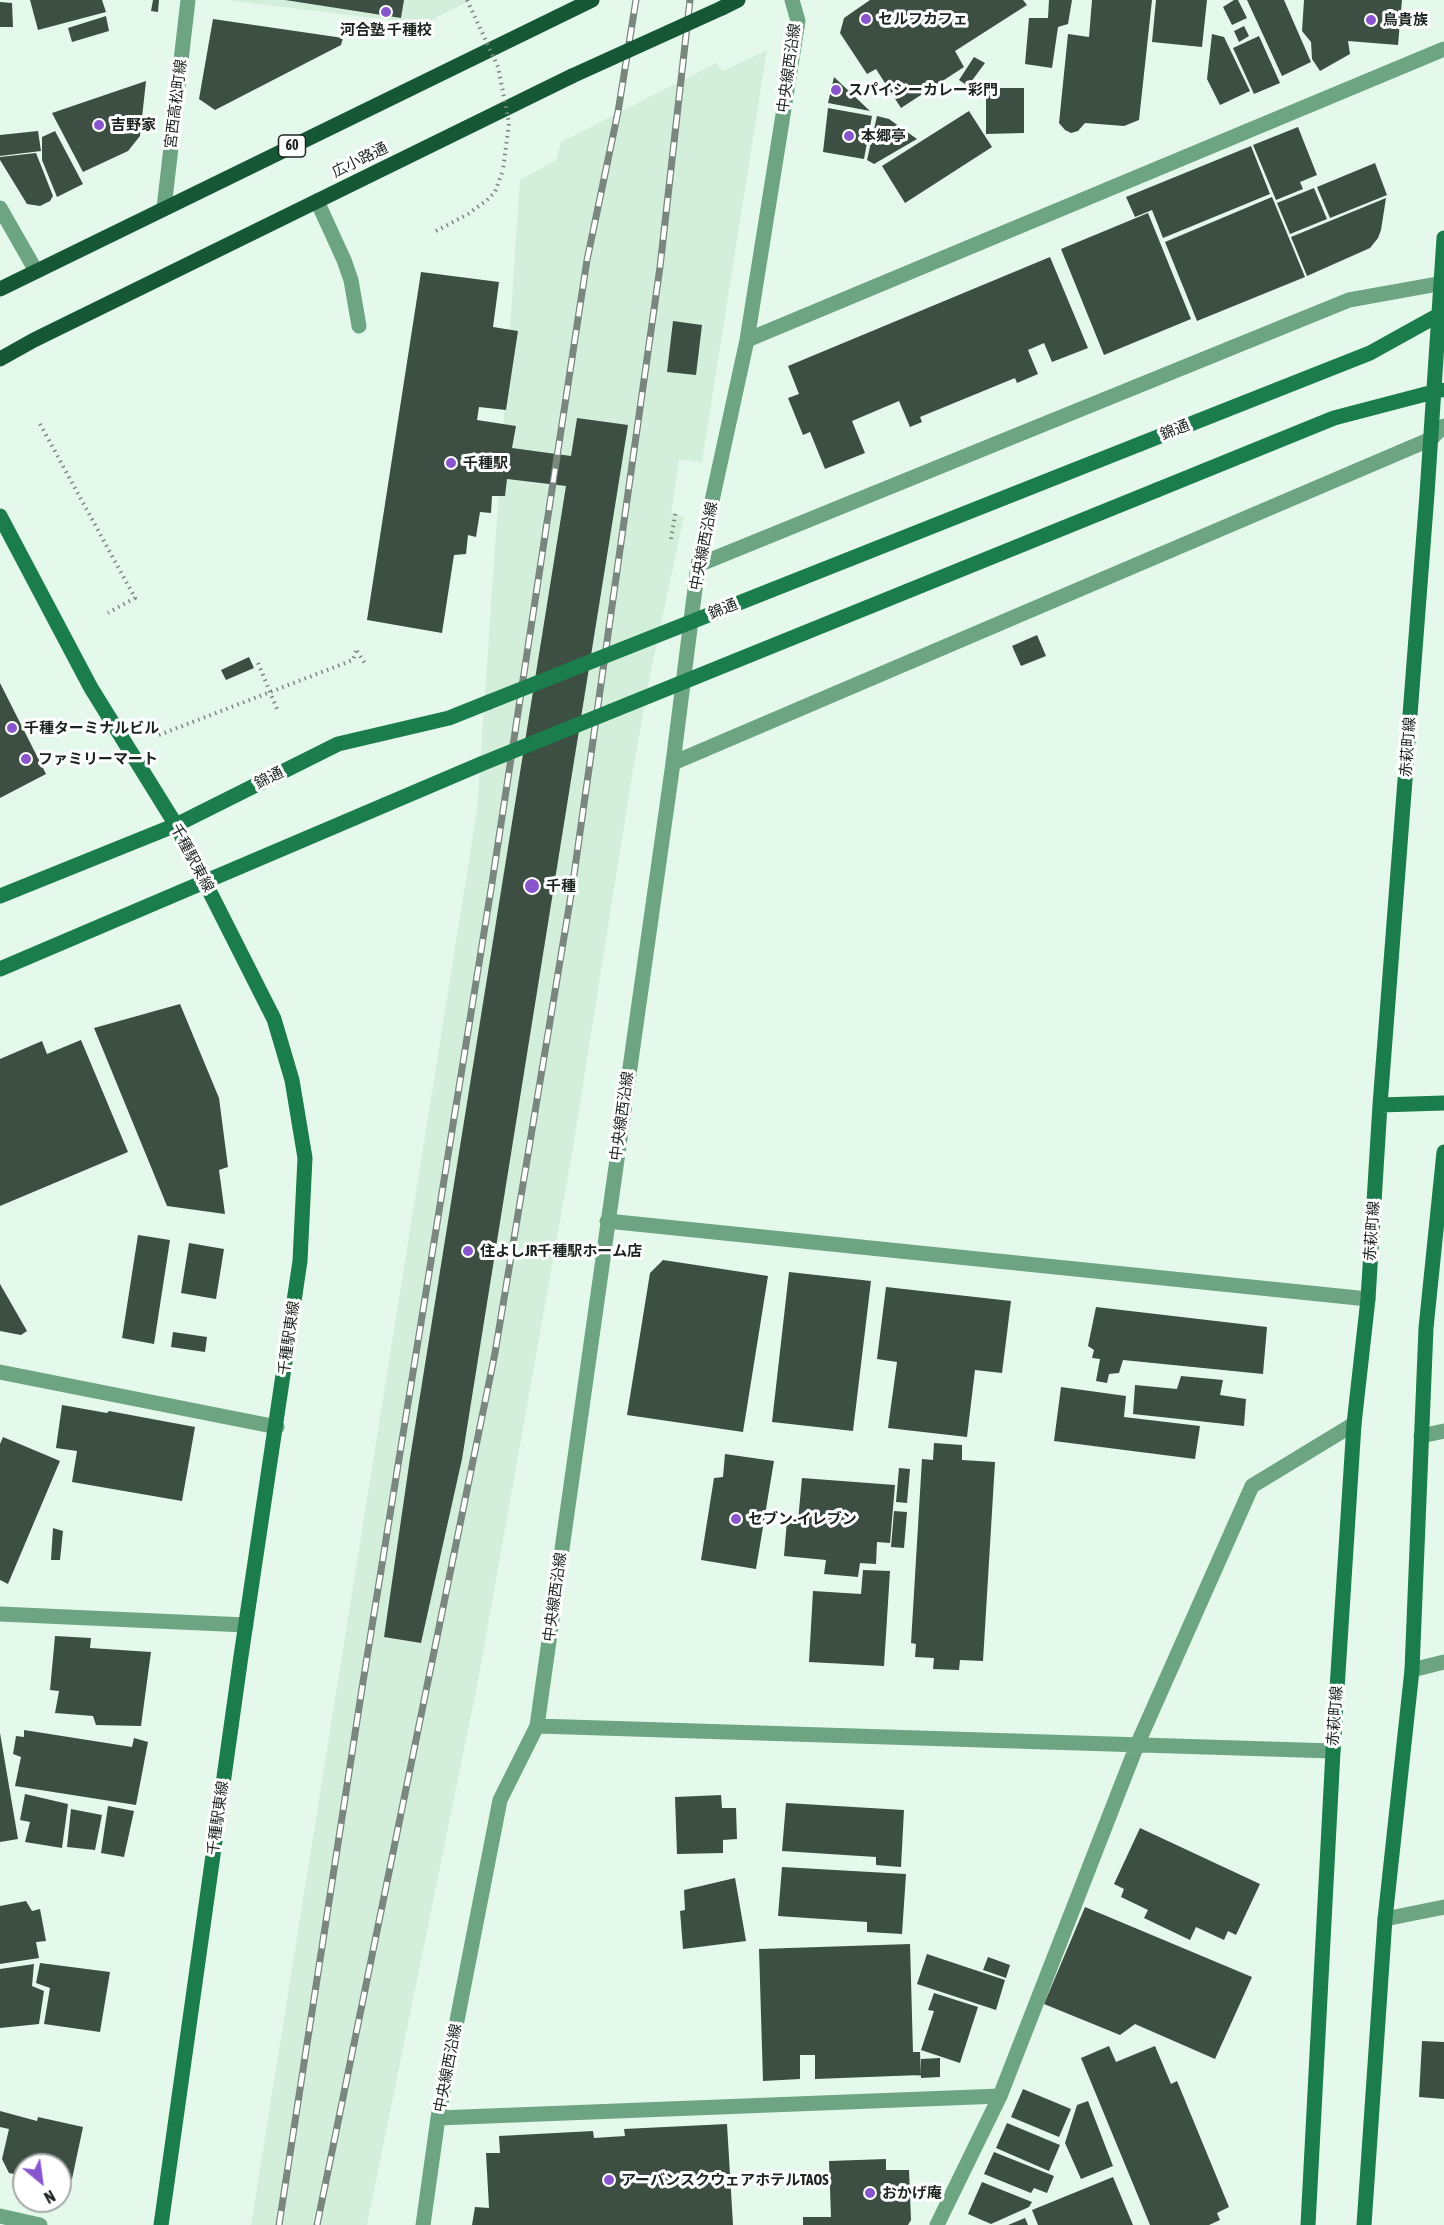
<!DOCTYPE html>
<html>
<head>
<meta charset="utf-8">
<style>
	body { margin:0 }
	#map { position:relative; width:1444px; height:2225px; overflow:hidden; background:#e4f9eb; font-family:"Asap Condensed",sans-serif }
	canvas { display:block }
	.north { position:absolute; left:12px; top:2153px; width:60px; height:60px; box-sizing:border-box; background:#fff; border:2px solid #a5a8a6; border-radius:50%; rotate:151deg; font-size:16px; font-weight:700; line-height:24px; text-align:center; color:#1d2520 }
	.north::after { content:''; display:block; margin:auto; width:21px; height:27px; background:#8955cd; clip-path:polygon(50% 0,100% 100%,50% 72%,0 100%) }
</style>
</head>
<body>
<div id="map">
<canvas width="1444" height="2225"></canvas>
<div class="north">N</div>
</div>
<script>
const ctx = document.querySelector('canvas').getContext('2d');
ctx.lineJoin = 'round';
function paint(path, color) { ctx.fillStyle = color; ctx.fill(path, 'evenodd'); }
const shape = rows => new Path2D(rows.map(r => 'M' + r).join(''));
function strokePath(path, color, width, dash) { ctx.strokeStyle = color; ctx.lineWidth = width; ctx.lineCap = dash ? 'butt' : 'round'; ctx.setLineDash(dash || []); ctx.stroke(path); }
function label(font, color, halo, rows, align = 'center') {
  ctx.font = font + ' "Asap Condensed","Noto Sans JP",sans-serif'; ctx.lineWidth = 6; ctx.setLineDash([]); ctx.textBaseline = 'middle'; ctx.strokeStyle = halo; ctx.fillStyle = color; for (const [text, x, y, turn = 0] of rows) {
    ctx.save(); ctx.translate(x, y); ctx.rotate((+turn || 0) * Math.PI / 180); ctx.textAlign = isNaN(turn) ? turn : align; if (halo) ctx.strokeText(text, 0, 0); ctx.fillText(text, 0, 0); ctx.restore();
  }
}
paint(shape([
	[226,0,471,0,423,24],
	[767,50,702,462,679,460,671,514,684,516,648,685,631,782,573,1148,478,1681,367,2225,251,2225,477,810,520,180,556,160,561,142,716,63,723,71]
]), '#d3efdc');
paint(shape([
	[30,0,102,0,106,12,38,30],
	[153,0,159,0,158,12,151,11],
	[285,0,404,0,401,18],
	[870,0,1023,0,1027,5,955,51,964,67,901,108,876,69,867,74,840,33,844,18],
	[1049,0,1072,0,1068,24,1058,27,1052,68,1025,64,1029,18,1048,18],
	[1092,0,1152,0,1139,120,1124,126,1085,123,1078,131,1071,133,1065,130,1059,123,1068,34,1089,37],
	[1156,0,1207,0,1202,47,1152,42],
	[1234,0,1238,0,1247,18,1232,25,1223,7],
	[1247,0,1284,0,1311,62,1282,76],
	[1304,0,1402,0,1398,45,1348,41,1350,54,1320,71,1312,59,1311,42,1302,31],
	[0,2,12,3,13,27,0,27],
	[106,16,109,31,72,42,68,28],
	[213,19,343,38,341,45,215,110,199,99],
	[1244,26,1249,36,1239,42,1234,31],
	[1212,34,1224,37,1250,91,1220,105,1207,79],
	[1259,36,1280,83,1254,94,1233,48],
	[974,57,985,63,968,86,959,80],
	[834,77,870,111,828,103],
	[146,81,140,136,128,151,83,172,52,113],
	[986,88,1024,88,1024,133,986,134],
	[828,108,872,116,864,159,823,152],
	[969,111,992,147,905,203,882,166],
	[877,116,889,119,917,139,874,164,867,160],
	[1298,127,1317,175,1300,182,1303,189,1276,200,1253,145],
	[38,131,41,151,0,156,0,135],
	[55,131,83,184,57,197,42,160,42,137],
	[1251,146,1270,194,1163,238,1152,210,1135,217,1126,197],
	[36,153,53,196,50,201,40,206,27,204,0,160,0,157],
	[1375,163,1387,195,1330,218,1317,187],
	[1314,188,1327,219,1290,234,1277,203],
	[1272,197,1305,277,1197,321,1165,242],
	[1386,198,1381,230,1378,238,1370,248,1307,276,1291,237],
	[1148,213,1191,319,1104,355,1061,249],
	[1050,257,1088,348,1052,362,1044,343,1028,350,1038,374,1017,383,1015,378,920,417,922,422,910,427,899,401,852,421,865,453,825,469,810,432,803,435,788,398,799,394,788,366],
	[421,272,499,282,493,327,518,331,506,410,479,407,477,420,516,426,512,448,571,456,577,418,628,425,462,1459,421,1643,384,1637,410,1458,566,486,507,479,505,496,492,496,491,513,480,512,476,537,468,535,466,554,454,555,442,633,367,620],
	[673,321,702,325,696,375,667,372],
	[1037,635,1046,656,1021,666,1012,646],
	[249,657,254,668,226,680,221,670],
	[0,683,46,774,0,798],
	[180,1004,219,1098,228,1167,219,1170,225,1214,167,1206,94,1028],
	[81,1040,128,1152,0,1206,0,1059,42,1041,47,1054],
	[138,1235,170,1240,154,1344,122,1338],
	[189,1243,224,1249,216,1299,181,1293],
	[663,1260,768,1276,743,1432,627,1415,650,1273],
	[789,1272,871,1281,853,1431,772,1422],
	[0,1284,27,1331,21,1335,0,1331],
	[886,1287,1011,1301,1002,1373,975,1370,967,1437,888,1428,897,1362,877,1359],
	[1096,1307,1267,1327,1263,1374,1123,1360,1119,1373,1109,1374,1107,1383,1096,1381,1100,1359,1092,1358,1094,1350,1088,1346],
	[173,1332,207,1337,205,1352,171,1347],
	[1181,1376,1223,1380,1220,1395,1246,1399,1244,1426,1133,1414,1135,1385,1177,1389],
	[1061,1387,1126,1396,1124,1417,1200,1426,1195,1459,1054,1441],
	[62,1405,107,1413,109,1411,195,1427,182,1501,72,1482,77,1451,56,1448],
	[3,1437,60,1461,8,1584,0,1580,0,1444],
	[934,1443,962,1445,962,1460,995,1462,983,1661,960,1660,959,1670,933,1669,934,1658,915,1657,916,1644,911,1643,922,1459,933,1460],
	[725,1454,774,1461,756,1569,701,1560,714,1478,723,1477],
	[899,1468,910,1469,907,1503,896,1502],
	[802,1478,895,1485,890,1543,877,1542,876,1564,860,1563,858,1577,824,1574,826,1560,784,1556,787,1520,798,1521],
	[894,1511,907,1512,904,1548,891,1547],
	[53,1528,63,1531,60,1560,51,1560],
	[863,1570,890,1571,884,1666,809,1662,813,1591,861,1594],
	[55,1636,91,1638,90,1648,151,1652,141,1726,96,1725,93,1716,55,1713,59,1691,50,1690],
	[24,1730,132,1747,134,1738,148,1742,136,1805,15,1786,21,1757,13,1754,16,1736,24,1737],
	[0,1733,18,1839,0,1842],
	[25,1794,68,1804,62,1848,25,1842,30,1822,20,1820],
	[721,1795,722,1808,736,1808,737,1839,723,1840,723,1853,677,1854,675,1797],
	[786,1803,904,1810,901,1867,876,1865,876,1857,782,1851],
	[108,1806,134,1811,124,1857,101,1853],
	[71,1809,102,1815,95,1850,67,1847],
	[1140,1828,1260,1884,1236,1935,1228,1931,1224,1940,1196,1927,1190,1940,1144,1918,1148,1910,1121,1897,1124,1889,1114,1884],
	[782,1867,906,1874,902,1934,867,1932,867,1922,778,1916],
	[735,1878,746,1941,683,1949,680,1911,685,1910,684,1890],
	[26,1901,32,1911,40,1909,46,1941,36,1942,39,1958,0,1964,0,1906],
	[1085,1907,1252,1977,1215,2059,1135,2024,1120,2035,1044,2004],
	[910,1944,913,2052,920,2052,921,2075,815,2079,815,2055,800,2055,800,2079,763,2081,759,1949],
	[927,1954,1005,1980,996,2010,917,1984],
	[988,1957,1010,1965,1006,1978,983,1970],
	[40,1963,110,1972,100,2032,44,2024,50,1988,36,1983],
	[34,1964,32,1986,44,1991,39,2024,0,2028,0,1969],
	[934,1993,978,2007,960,2063,921,2050,934,2011,928,2010],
	[1422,2041,1444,2042,1444,2099,1419,2097],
	[1109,2046,1116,2062,1155,2046,1171,2084,1177,2081,1229,2207,1217,2213,1220,2220,1209,2225,1150,2225,1081,2058],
	[940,2058,940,2077,921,2078,921,2059],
	[1023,2089,1071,2109,1059,2137,1011,2117],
	[1088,2101,1113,2166,1081,2179,1065,2143,1077,2105],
	[0,2111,37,2121,38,2117,83,2127,72,2179,65,2185,60,2184,60,2165,24,2165,24,2176,9,2173,2,2159,9,2129,0,2127],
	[1007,2123,1060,2145,1049,2171,996,2148],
	[727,2124,733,2225,472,2225,475,2207,489,2208,486,2153,500,2153,499,2136,593,2131,594,2138,625,2136,624,2129],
	[994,2152,1054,2176,1047,2193,1034,2188,1031,2193,984,2174],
	[886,2159,886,2170,909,2170,911,2220,908,2225,803,2225,803,2217,831,2217,829,2161],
	[1113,2177,1133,2225,1038,2225,1032,2210],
	[982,2182,1032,2202,1029,2207,991,2224,968,2214],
	[1025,2218,1028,2225,1008,2225]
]), '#3d4f43');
strokePath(shape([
	[436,231,468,214,487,200,495,192,503,170],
	[40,424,135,598,108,613],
	[671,539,676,510],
	[357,651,366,665],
	[258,663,277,709],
	[159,735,353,660,356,651]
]), '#7a887e', 4, [1.5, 4.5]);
strokePath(shape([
	[317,201,344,260,351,280,359,326]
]), '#6da482', 15);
strokePath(shape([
	[0,208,36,271],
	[164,208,188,0],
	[747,340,1444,49],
	[698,565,1349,300,1444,283],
	[673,763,1431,439,1444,426],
	[607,1221,1368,1299],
	[0,1372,277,1427],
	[1421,1436,1444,1431],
	[0,1614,246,1625],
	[1412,1670,1444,1662],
	[537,1726,1333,1751],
	[1385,1919,1444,1907],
	[438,2118,1000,2096],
	[0,2216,40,2225],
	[423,2225,438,2118,500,1800,537,1726,673,763,698,565,747,340,798,21,792,0],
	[937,2225,1000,2096,1137,1745,1252,1486,1354,1424]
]), '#6da482', 15);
strokePath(shape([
	[1140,444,1370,353,1444,312],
	[1157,490,1334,418,1441,390],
	[0,516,91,688,176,825,274,1019,292,1080,305,1158,300,1261,241,1656,161,2225],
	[0,896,176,825,338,744,449,718,489,702],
	[0,969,481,764],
	[1380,1105,1444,1103],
	[1308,2225,1333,1751,1354,1424,1368,1299,1380,1105,1427,494,1444,238],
	[1364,2225,1385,1919,1412,1670,1426,1328,1444,1152]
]), '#1b7d4c', 15);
strokePath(shape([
	[722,8,738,0],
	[0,289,592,0],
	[0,359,34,340,572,76]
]), '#165836', 15);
const rail = shape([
	[279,2225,363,1682,492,883,587,260,618,112,636,0],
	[317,2225,495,1353,572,889,660,267,690,0]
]);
strokePath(rail, '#79877e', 7);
strokePath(rail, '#fff', 4.5, [14]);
strokePath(shape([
	[467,0,498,67,509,123,503,170]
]), '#7a887e', 4, [1.5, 4.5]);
strokePath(shape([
	[489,702,1140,444],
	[481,764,1157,490]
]), '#1b7d4c', 15);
strokePath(shape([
	[572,76,722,8]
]), '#165836', 15);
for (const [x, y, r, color] of [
	[386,12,6,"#8955cd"],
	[866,19,6,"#8955cd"],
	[1371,20,6,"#8955cd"],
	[836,90,6,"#8955cd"],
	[99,125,6,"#8955cd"],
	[849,136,6,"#8955cd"],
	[451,463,6,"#8955cd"],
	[12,728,6,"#8955cd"],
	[26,759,6,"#8955cd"],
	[532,886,8,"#8955cd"],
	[468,1251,6,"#8955cd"],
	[736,1519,6,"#8955cd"],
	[609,2180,6,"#8955cd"],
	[870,2193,6,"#8955cd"]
]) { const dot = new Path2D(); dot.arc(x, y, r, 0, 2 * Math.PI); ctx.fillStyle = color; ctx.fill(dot); strokePath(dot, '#fff', 2); }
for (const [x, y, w] of [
	[292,146,27]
]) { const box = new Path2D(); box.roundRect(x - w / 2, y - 11, w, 22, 4.5); ctx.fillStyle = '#fff'; ctx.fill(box); strokePath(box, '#1d2520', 1.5); }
label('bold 14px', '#1d2520', null, [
	["60",292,146]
]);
label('bold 15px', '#1d2520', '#fff', [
	["セルフカフェ",878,19],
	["鳥貴族",1383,20],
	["河合塾 千種校",386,30,"center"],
	["スパイシーカレー彩門",848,90],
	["吉野家",111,125],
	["本郷亭",861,136],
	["千種駅",463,463],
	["千種ターミナルビル",24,728],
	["ファミリーマート",38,759],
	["千種",546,886],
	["住よしJR千種駅ホーム店",480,1251],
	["セブン-イレブン",748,1519],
	["アーバンスクウェアホテルTAOS",621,2180],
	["おかげ庵",882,2193]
], 'left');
label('15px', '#1d2520', '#fff', [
	["中央線西沿線",789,68,-82],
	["宮西高松町線",176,104,-83],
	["広小路通",360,160,-26],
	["錦通",1175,430,-22],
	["中央線西沿線",704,546,-79],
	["錦通",723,609,-22],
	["赤萩町線",1408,747,-86],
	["錦通",269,778,-27],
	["千種駅東線",192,858,62],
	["中央線西沿線",622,1116,-82],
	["赤萩町線",1372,1231,-86],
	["千種駅東線",289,1338,-82],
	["中央線西沿線",555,1597,-82],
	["赤萩町線",1335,1716,-86],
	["千種駅東線",218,1818,-82],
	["中央線西沿線",448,2068,-79]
]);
</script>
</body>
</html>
